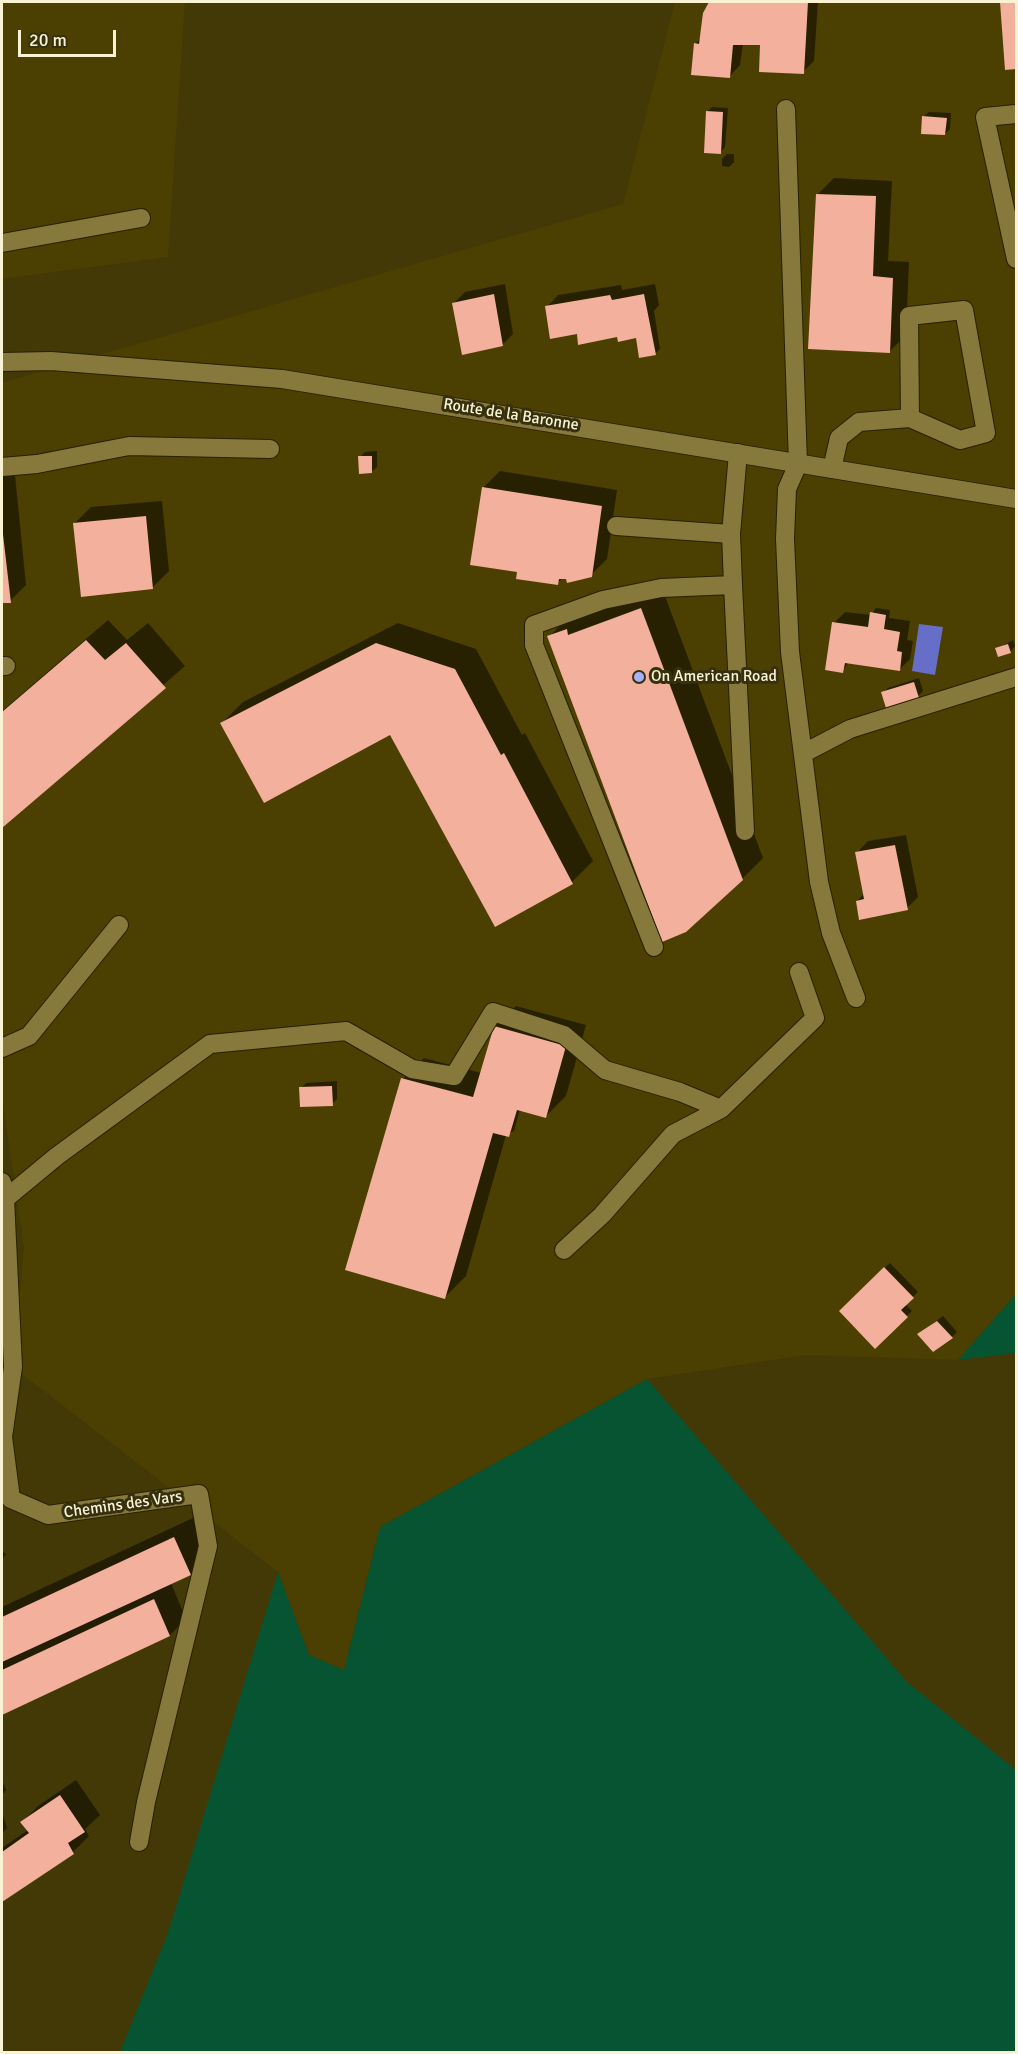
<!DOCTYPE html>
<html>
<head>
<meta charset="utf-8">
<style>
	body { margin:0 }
	#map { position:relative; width:1018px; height:2054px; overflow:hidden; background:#433906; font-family:Signika,sans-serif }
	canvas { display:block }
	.frame { position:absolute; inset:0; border:3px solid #f9f2d3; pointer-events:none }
	.scale { position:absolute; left:18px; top:30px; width:98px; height:27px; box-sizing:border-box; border:3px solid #f9f2d3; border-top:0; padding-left:8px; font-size:18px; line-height:21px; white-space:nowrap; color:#f9f2d3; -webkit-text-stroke:4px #37300e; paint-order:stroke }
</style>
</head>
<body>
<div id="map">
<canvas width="1018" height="2054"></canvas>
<div class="frame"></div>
<div class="scale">20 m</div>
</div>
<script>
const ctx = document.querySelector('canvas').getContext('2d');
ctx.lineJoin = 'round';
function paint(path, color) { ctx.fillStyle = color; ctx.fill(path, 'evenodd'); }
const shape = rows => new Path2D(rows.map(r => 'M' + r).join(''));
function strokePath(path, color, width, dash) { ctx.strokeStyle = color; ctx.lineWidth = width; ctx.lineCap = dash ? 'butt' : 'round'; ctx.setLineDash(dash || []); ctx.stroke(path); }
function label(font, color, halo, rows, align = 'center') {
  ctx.font = font + ' Signika,sans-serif'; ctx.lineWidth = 6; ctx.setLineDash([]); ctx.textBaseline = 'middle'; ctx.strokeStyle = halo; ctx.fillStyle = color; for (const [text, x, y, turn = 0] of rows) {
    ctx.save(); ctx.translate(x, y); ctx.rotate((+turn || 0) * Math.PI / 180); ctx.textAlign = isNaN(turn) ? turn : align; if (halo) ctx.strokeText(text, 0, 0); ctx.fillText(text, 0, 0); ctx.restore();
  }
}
paint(shape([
	[2,2,185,2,168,257,2,279],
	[675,2,1016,2,1016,1294,958,1360,806,1355,647,1379,380,1527,344,1670,309,1655,278,1572,13,1367,24,1247,2,1096,2,383,623,204]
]), '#4b3f02');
paint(shape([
	[1016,1294,1016,1353,958,1360],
	[647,1379,907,1682,1016,1770,1016,2052,120,2052,168,1933,278,1572,309,1655,344,1670,380,1527]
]), '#065432');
paint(shape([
	[919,624,943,627,935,675,912,671]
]), '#666ec7');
paint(shape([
	[712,2,818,2,814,61,803,72,762,44,743,43,740,65,729,77,695,44,701,38,704,14],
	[1002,2,1016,2,1016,67,1006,68],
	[712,107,728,108,725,147,720,153,707,112],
	[929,112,951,113,950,129,945,134,923,117],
	[727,154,734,154,734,162,729,167,722,166,722,159],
	[834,178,892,181,888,261,909,262,906,335,889,352,817,195],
	[505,284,513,334,502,345,454,303,465,292],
	[655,284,659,305,654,311,660,349,655,354,638,337,578,332,547,307,558,295,621,285,622,290],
	[377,451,377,467,371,472,360,457,365,452],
	[14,465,26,585,10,601,2,602,2,466],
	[500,471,617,490,607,559,591,575,563,578,557,583,518,570,484,487],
	[162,501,169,571,152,588,75,523,91,507],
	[662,588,763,858,742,879,549,637,570,615,588,609,589,615],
	[876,608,890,610,889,618,910,621,907,640,913,641,910,659,899,670,849,661,843,671,834,623,845,612,871,615],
	[108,620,127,640,148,623,185,666,2,826,2,711],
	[398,623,476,649,522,735,525,733,593,861,572,882,391,733,222,723,243,702],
	[1013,640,1015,646,1010,652,997,649],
	[919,678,923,691,918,696,883,693,888,688],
	[906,835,918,897,907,908,857,901,864,894,857,853,868,841],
	[516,1006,586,1025,566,1096,545,1117,520,1109,514,1131,506,1135,466,1276,445,1297,403,1079,424,1058,481,1073,495,1027],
	[337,1081,337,1099,332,1104,301,1088,306,1083],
	[890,1263,918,1292,905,1304,912,1311,875,1347,883,1269],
	[943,1316,957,1332,952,1337,919,1334],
	[195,1517,211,1553,190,1574,171,1583,186,1619,170,1635,2,1713,2,1607],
	[2,1551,6,1554,2,1559],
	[2,1780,6,1790,2,1795],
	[76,1780,100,1815,85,1829,89,1836,73,1852,2,1900,2,1848,28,1830,22,1822,38,1806],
	[2,1812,7,1828,2,1833]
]), '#0007');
paint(shape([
	[709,2,808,2,804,74,759,72,760,45,733,45,730,78,691,75,694,43,699,44,703,13],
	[1000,2,1016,2,1016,69,1005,70],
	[706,111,723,112,721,154,704,153],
	[922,116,947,118,945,135,921,134],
	[816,194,876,196,873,276,893,278,890,353,808,349],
	[494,294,503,346,462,355,452,303],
	[644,294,656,355,639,358,636,338,618,342,617,337,578,345,577,334,550,339,545,306,610,295,612,300],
	[358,456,372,456,372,473,359,474],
	[482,487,602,506,592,577,567,583,566,579,559,579,558,585,516,579,517,572,470,565],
	[146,516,153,589,81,597,73,523],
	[2,526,11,603,2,603],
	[641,608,743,880,686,932,662,942,547,636,567,629,568,635],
	[870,612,886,615,884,629,900,632,897,651,902,652,900,671,845,663,843,673,825,670,832,622,868,627],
	[86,640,105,660,126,643,166,688,2,828,2,712],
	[376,643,455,669,501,755,504,753,573,884,495,927,390,735,264,803,220,723],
	[1008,644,1011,653,998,657,995,648],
	[914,682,919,698,886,708,881,692],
	[895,845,908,910,859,920,856,901,864,899,855,852],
	[494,1026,566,1046,546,1118,517,1110,509,1137,493,1133,445,1299,345,1270,401,1078,473,1097],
	[332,1086,333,1106,300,1107,299,1087],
	[884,1267,914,1298,901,1310,908,1317,875,1349,839,1311],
	[937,1321,953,1338,933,1352,917,1334],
	[174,1537,191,1575,2,1662,2,1617],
	[154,1599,170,1636,2,1715,2,1670],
	[60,1795,85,1832,68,1843,74,1854,2,1902,2,1852,29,1833,20,1822]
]), '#f3b09c');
const lane = shape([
	[786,109,798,464,787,489,785,539,790,652,819,882,831,933,856,998],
	[1016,114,985,117,1016,259],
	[2,243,141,218],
	[2,467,37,464,129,446,270,449],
	[832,469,839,438,859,422,910,418,909,316,964,310,986,433,960,440,910,418],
	[616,526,731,534,738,453],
	[733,585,745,831],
	[2,666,6,666],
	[804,753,850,729,1016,677],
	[654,947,534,645,534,625,603,600,661,588,733,585,731,534],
	[2,1048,29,1036,119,925],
	[5,1199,57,1156,210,1044,346,1031,412,1069,454,1076,493,1012,564,1035,605,1070,680,1092,721,1109,815,1018,799,972],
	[564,1250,602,1215,673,1134,721,1109]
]);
const street = shape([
	[2,1182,5,1199,13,1367,3,1437,11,1499,48,1515,199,1494,208,1546,146,1802,139,1842]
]);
const secondary = shape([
	[2,362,51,361,282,379,1016,499]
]);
strokePath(lane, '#282101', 20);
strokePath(street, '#282101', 20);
strokePath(secondary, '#282101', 20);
strokePath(lane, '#87793c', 18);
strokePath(street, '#87793c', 18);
strokePath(secondary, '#87793c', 18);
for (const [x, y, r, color] of [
	[639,677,6,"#a6b1fc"]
]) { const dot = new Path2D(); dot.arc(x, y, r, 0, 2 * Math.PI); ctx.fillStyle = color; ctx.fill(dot); strokePath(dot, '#37300e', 2); }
label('16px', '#f9f2d3', '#37300e', [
	["Route de la Baronne",511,415,9],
	["Chemins des Vars",123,1505,-8]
]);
label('16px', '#f9f2d3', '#37300e', [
	["On American Road",651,677]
], 'left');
</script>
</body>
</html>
